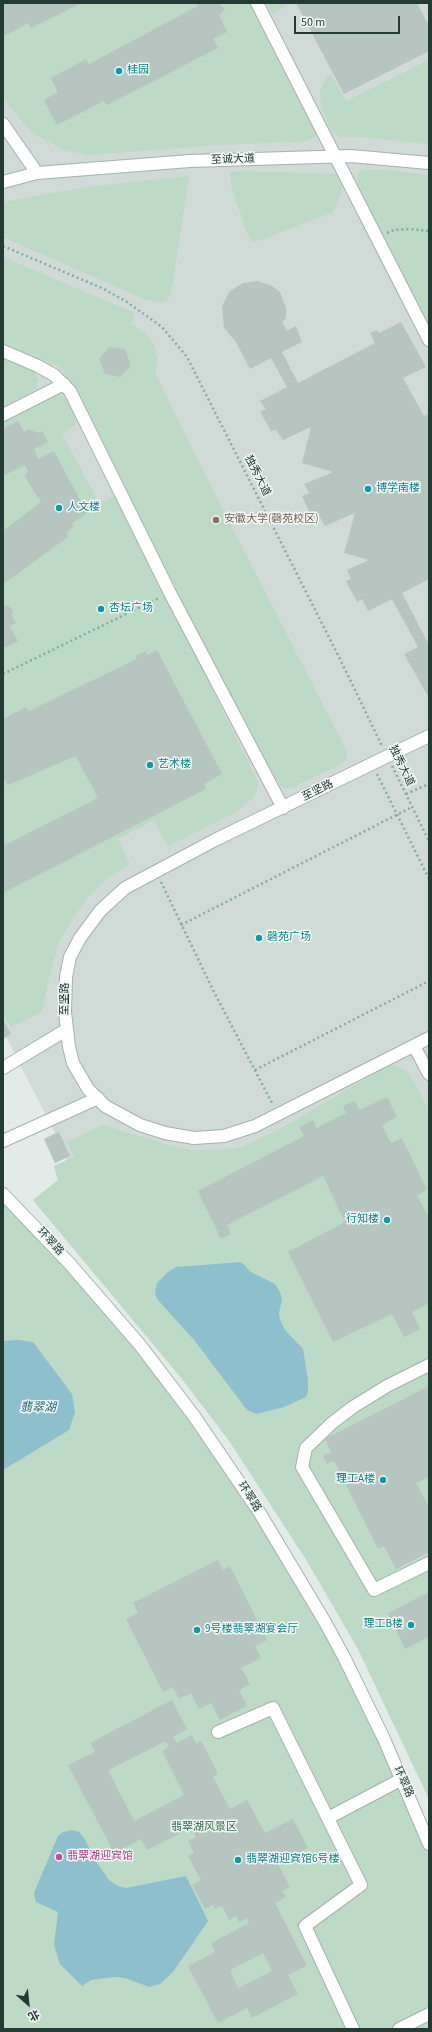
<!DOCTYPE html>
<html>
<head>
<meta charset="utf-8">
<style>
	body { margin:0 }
	#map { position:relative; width:432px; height:2032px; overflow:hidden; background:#e2ebe7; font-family:"Source Sans 3","Noto Sans SC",sans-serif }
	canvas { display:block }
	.frame { position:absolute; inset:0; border:4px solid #233a35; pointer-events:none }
	.north { position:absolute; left:8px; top:1984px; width:40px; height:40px; -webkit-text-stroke:3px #f2f8f5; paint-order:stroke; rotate:153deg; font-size:11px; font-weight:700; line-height:16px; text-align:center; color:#233a35 }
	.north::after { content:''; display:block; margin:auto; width:14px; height:18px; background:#233a35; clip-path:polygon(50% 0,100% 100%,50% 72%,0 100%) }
	.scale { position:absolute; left:294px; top:16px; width:106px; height:18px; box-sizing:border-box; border:2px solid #233a35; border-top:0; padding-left:5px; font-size:12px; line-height:14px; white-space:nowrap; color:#233a35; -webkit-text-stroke:3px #f2f8f5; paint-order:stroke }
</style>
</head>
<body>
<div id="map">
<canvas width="432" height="2032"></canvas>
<div class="frame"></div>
<div class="north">北</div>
<div class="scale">50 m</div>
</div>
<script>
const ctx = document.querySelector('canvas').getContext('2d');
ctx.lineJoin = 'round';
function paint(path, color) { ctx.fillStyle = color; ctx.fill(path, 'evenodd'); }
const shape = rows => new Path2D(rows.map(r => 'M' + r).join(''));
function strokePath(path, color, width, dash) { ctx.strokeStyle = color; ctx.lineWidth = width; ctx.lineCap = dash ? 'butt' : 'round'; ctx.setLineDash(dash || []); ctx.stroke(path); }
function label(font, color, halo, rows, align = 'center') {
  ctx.font = font + ' "Source Sans 3","Noto Sans SC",sans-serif'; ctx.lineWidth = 3; ctx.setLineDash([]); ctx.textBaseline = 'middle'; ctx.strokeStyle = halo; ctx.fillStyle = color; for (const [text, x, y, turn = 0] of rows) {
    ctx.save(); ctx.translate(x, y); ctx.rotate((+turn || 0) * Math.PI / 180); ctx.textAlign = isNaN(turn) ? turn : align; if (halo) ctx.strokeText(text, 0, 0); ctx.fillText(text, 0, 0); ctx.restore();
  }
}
paint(shape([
	[3,3,429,3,429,1799,358,1649,307,1561,230,1442,182,1379,33,1200,58,1180,54,1166,67,1160,66,1158,55,1163,44,1139,55,1133,6,1037,3,1039]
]), '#d0dad6');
paint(shape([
	[3,3,252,3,318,132,315,138,306,141,220,145,87,155,64,150,32,133,3,98],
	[266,3,291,3,273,14],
	[429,60,429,144,360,137,339,137,330,129,321,105,320,91,326,78,331,74,346,101],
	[377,169,429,175,429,329,402,278,357,182,357,177,360,171],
	[233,171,337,174,342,183,342,190,333,212,255,242,251,240,247,233,232,188,230,174],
	[189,176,171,294,166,301,160,302,144,299,3,237,3,202,88,187],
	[3,257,135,313,131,324,144,332,153,343,157,356,156,374,192,449,347,752,347,758,343,763,291,788,284,788,280,785,234,705,79,396,64,372,58,366,3,343],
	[3,357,34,371,38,380,36,389,3,407],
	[56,394,67,399,78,421,74,426,62,434,99,503,115,496,118,498,258,782,255,796,236,812,168,846,154,820,118,839,130,865,108,878,87,898,70,923,58,944,49,977,42,1012,11,1027,3,1013,3,421],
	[394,1065,409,1073,429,1110,429,1799,358,1649,307,1561,230,1442,182,1379,33,1200,58,1180,54,1166,74,1157,67,1142,103,1125,168,1145,190,1150,215,1150,243,1147,278,1130,388,1066],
	[3,1194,194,1416,325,1622,429,1844,429,2029,3,2029]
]), '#bcdac5');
paint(shape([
	[241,1262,251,1272,275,1284,280,1292,282,1299,279,1313,280,1320,285,1330,303,1349,308,1380,308,1391,306,1397,284,1407,256,1414,247,1410,195,1341,158,1300,155,1294,157,1283,168,1272,176,1267],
	[18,1340,33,1342,72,1394,75,1412,69,1430,3,1470,3,1341],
	[72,1830,79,1832,84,1838,97,1863,109,1880,118,1886,126,1888,186,1876,208,1921,173,1972,160,1984,149,1987,125,1978,114,1977,91,1980,82,1986,60,1964,54,1945,58,1912,36,1902,34,1893,58,1836,63,1832]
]), '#8ebfcc');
paint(shape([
	[3,3,82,3,31,28,28,23,3,37],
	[197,3,218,3,225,9,219,15,227,32,213,39,218,48,107,105,104,101,57,125,44,100,58,92,51,78,86,59,89,64,198,6],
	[296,3,417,3,429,26,429,51,344,94],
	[258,281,272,286,280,292,286,308,286,318,282,322,287,331,296,326,302,342,282,352,298,383,375,343,370,333,377,330,379,333,401,322,426,367,403,378,424,416,429,414,429,579,402,593,429,645,429,698,404,654,418,647,392,599,368,611,362,599,357,602,346,581,351,579,347,570,369,560,344,553,355,513,325,526,318,514,312,518,302,496,309,493,304,484,333,472,302,463,311,427,283,440,276,430,271,431,260,412,266,409,260,401,287,387,271,358,250,369,236,342,224,328,222,307,229,292,243,283],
	[109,347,125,349,131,366,120,377,105,374,99,359],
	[18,421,24,432,28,429,39,433,42,431,48,442,34,449,38,459,54,451,87,513,72,524,74,526,66,533,68,537,3,584,3,531,41,502,25,477,28,471,25,465,3,476,3,429],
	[3,605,10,607,13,613,11,614,16,623,9,626,18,641,3,649],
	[157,650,222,774,204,784,206,789,3,893,3,846,98,798,76,756,8,785,3,777,3,719,26,707,29,711,37,707,137,659,135,656,146,651,147,655],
	[3,1020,11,1034,3,1039],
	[387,1097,397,1117,382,1125,391,1143,402,1138,427,1190,417,1195,429,1218,429,1303,412,1312,420,1329,404,1337,392,1314,333,1342,288,1252,345,1222,323,1176,227,1225,231,1234,221,1239,198,1191,304,1136,299,1127,313,1120,317,1128,346,1113,343,1106,355,1101,360,1110],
	[59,1132,70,1156,55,1163,44,1139],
	[429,1386,429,1477,416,1483,429,1507,429,1552,396,1569,384,1546,378,1549,334,1461,327,1464,323,1456,331,1452,325,1439],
	[218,1560,223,1570,230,1566,267,1640,255,1646,261,1658,241,1668,250,1684,239,1690,247,1706,220,1720,211,1703,199,1709,191,1693,179,1699,173,1687,163,1692,126,1619,138,1613,133,1603],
	[429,1592,429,1637,405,1649,388,1613],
	[172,1700,187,1729,173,1737,177,1743,192,1735,196,1744,201,1741,218,1774,213,1777,230,1809,247,1800,265,1833,293,1819,308,1848,278,1864,290,1887,282,1891,286,1897,275,1903,307,1966,288,1975,298,1994,252,2018,247,2008,218,2023,188,1966,215,1952,211,1943,249,1923,247,1918,239,1922,236,1916,229,1920,222,1906,215,1909,213,1905,205,1909,192,1885,201,1880,188,1856,194,1853,188,1841,196,1837,193,1832,203,1827,201,1823,147,1850,141,1839,114,1853,68,1765,95,1752,90,1743],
	[166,1741,169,1747,162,1751,184,1795,134,1821,108,1770],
	[263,1953,272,1971,238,1988,230,1970]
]), '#b7c5c0');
const minor = shape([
	[257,3,429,340],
	[3,124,37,173],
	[3,182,37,173,190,161,351,156,429,163],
	[3,351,38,366,54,375,70,391,170,593,283,808],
	[3,415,64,384],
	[429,736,215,840,125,888,100,911,80,938,70,957,66,977,65,1012,69,1047,73,1063,88,1089,105,1106,140,1125,165,1133,194,1138,224,1136,255,1126,429,1038],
	[414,1046,429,1074],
	[3,1068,66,1030],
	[3,1141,98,1098],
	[3,1194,69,1263,140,1345,194,1416,258,1510,325,1622,345,1659,384,1739,429,1844],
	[429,1365,387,1386,353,1407,332,1423,306,1448,302,1467,374,1590,429,1563],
	[218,1732,273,1708,361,1885,305,1926,353,2029],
	[328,1818,402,1779],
	[399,2029,429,2014]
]);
strokePath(minor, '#a5b2ae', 14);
strokePath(shape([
	[387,233,394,230,410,229,429,231],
	[3,246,104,289,127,302,162,327,187,357,339,657,382,746],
	[3,674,159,598],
	[392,766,429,841],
	[377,774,429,879],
	[406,794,429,784],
	[161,882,214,992,272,1103],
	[181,925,412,807],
	[255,1070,429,981]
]), '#84aca1', 2.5, [2, 3]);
strokePath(minor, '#fff', 12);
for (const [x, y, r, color] of [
	[119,71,4,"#0f9aa8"],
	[368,489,4,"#0f9aa8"],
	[59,508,4,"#0f9aa8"],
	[216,520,4,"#8d6e63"],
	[101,609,4,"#0f9aa8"],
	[150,765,4,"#0f9aa8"],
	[259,938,4,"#0f9aa8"],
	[387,1220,4,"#0f9aa8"],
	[383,1480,4,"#0f9aa8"],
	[411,1625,4,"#0f9aa8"],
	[197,1630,4,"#0f9aa8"],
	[59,1857,4,"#d1479c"],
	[238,1860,4,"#0f9aa8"]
]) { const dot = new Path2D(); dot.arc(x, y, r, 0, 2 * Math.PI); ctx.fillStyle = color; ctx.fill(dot); strokePath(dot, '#f2f8f5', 1.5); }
label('11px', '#0d838f', '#f2f8f5', [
	["桂园",127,71],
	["博学南楼",376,489],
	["人文楼",67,508],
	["杏坛广场",109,609],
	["艺术楼",158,765],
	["磬苑广场",267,938],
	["行知楼",379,1220,"right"],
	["理工A楼",375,1480,"right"],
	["理工B楼",403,1625,"right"],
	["9号楼翡翠湖宴会厅",205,1630],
	["翡翠湖迎宾馆6号楼",246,1860]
], 'left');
label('11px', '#233a35', '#f2f8f5', [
	["至诚大道",233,160,-2],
	["独秀大道",257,476,63],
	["独秀大道",401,766,64],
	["至坚路",318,791,-26],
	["至坚路",66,999,-90],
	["环翠路",50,1242,47],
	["环翠路",249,1497,57],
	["环翠路",403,1782,66]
]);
label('11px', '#785e54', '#f2f8f5', [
	["安徽大学(磬苑校区)",224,520]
], 'left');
label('11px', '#316e4b', '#f2f8f5', [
	["翡翠湖风景区",204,1828]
]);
label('11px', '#b23c85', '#f2f8f5', [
	["翡翠湖迎宾馆",67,1857]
], 'left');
label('italic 12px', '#226171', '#f2f8f5', [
	["翡翠湖",38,1408]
]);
</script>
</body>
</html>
